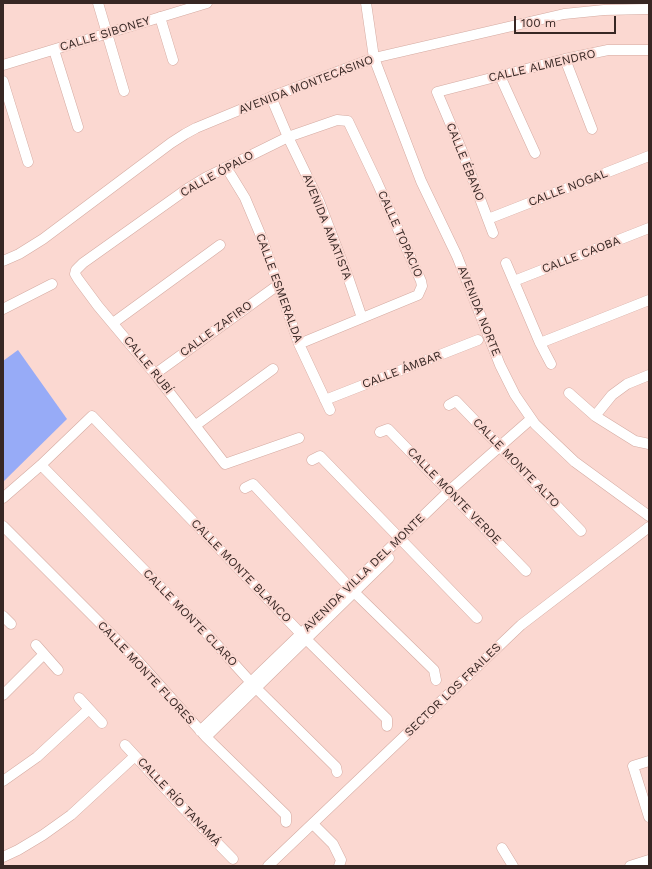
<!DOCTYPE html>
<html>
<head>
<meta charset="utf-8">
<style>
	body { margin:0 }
	#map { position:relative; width:652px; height:869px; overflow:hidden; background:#fbd8d1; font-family:"Work Sans",sans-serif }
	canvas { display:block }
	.frame { position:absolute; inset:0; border:4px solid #372724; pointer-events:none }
	.scale { position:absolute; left:514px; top:16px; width:102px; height:18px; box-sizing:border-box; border:2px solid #372724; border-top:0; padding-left:5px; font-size:12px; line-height:14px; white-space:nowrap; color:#372724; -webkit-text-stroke:3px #fbd8d1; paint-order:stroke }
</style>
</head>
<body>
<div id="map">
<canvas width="652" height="869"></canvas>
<div class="frame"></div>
<div class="scale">100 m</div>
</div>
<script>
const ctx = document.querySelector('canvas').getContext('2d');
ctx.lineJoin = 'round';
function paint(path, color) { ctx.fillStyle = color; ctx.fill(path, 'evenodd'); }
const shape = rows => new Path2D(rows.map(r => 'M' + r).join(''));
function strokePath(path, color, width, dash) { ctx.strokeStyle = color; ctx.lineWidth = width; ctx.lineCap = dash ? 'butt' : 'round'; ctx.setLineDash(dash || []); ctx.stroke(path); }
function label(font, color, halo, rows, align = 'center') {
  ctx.font = font + ' "Work Sans",sans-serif'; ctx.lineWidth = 4; ctx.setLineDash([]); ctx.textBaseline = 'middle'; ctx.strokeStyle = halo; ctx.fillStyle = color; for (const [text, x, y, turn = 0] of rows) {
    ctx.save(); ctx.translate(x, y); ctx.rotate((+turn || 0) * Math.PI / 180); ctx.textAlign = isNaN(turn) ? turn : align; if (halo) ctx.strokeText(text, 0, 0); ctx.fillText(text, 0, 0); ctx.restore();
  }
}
paint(shape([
	[18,350,67,419,3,482,3,361]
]), '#97abf7');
const minor = shape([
	[98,3,124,91],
	[366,3,374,58,421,181,457,256,500,365,515,395,535,424,575,462,649,516],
	[160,17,173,60],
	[54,50,78,127],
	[565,59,592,129],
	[3,65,207,3],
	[500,76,535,153],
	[3,81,28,162],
	[271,97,288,137,319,201,348,277,362,318],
	[226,167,245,198,261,236,299,344,330,410],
	[488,219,649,156],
	[493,233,462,151,437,92,565,59,608,50,649,50],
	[3,261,19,254,43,239,171,143,185,134,196,128,271,97,374,58,564,14,604,10,649,9],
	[506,263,540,343,551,364],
	[514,281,649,228],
	[3,309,52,284],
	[113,323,220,245],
	[540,343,649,300],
	[299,344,418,295,422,286,421,281,377,182,348,121,337,120,288,137,205,178,187,189,83,263,76,270,75,274,78,279,98,306,155,374,225,464,299,438],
	[155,374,278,285],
	[569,393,595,416,635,441,649,444],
	[325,400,478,340],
	[449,405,456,401,581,531],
	[595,416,612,395,627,384,649,375],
	[196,425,273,369],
	[380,432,388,429,526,571],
	[312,460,320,456,477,618],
	[41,465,210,637,256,688,336,767,337,772],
	[245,488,253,484,354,592,434,670,436,680],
	[3,498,41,465,92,416,306,639,387,719,387,726],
	[3,526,138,661,206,737,286,815,286,822],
	[3,616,11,624],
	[36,645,58,670],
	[3,695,44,654],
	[79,698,102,723],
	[200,731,449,491,531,419],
	[206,737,389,558],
	[125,745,184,809,233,859],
	[649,761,633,766,649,817],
	[3,781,37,757,89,709],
	[313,824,333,844,341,860,339,866],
	[502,848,513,866],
	[3,857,18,850,43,835,71,815,135,756],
	[268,866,521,625,649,527],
	[630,866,649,860]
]);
strokePath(minor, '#d4aaa1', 11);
strokePath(minor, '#fff', 10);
label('12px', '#372724', '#fbd8d1', [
	["CALLE SIBONEY",105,34,-17],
	["CALLE ALMENDRO",542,66,-13],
	["AVENIDA MONTECASINO",306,85,-21],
	["CALLE ÉBANO",465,162,68],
	["CALLE ÓPALO",217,174,-29],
	["CALLE NOGAL",568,188,-21],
	["AVENIDA AMATISTA",327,227,68],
	["CALLE TOPACIO",400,234,66],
	["CALLE CAOBA",581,255,-21],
	["CALLE ESMERALDA",279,288,70],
	["AVENIDA NORTE",479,311,68],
	["CALLE ZAFIRO",216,329,-36],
	["CALLE RUBÍ",148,365,51],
	["CALLE ÁMBAR",402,370,-21],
	["CALLE MONTE ALTO",516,463,46],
	["CALLE MONTE VERDE",454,496,46],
	["CALLE MONTE BLANCO",241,571,46],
	["AVENIDA VILLA DEL MONTE",364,573,-44],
	["CALLE MONTE CLARO",190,618,46],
	["CALLE MONTE FLORES",146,673,47],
	["SECTOR LOS FRAILES",453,690,-44],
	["CALLE RÍO TANAMÁ",179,802,47]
]);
</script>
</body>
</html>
